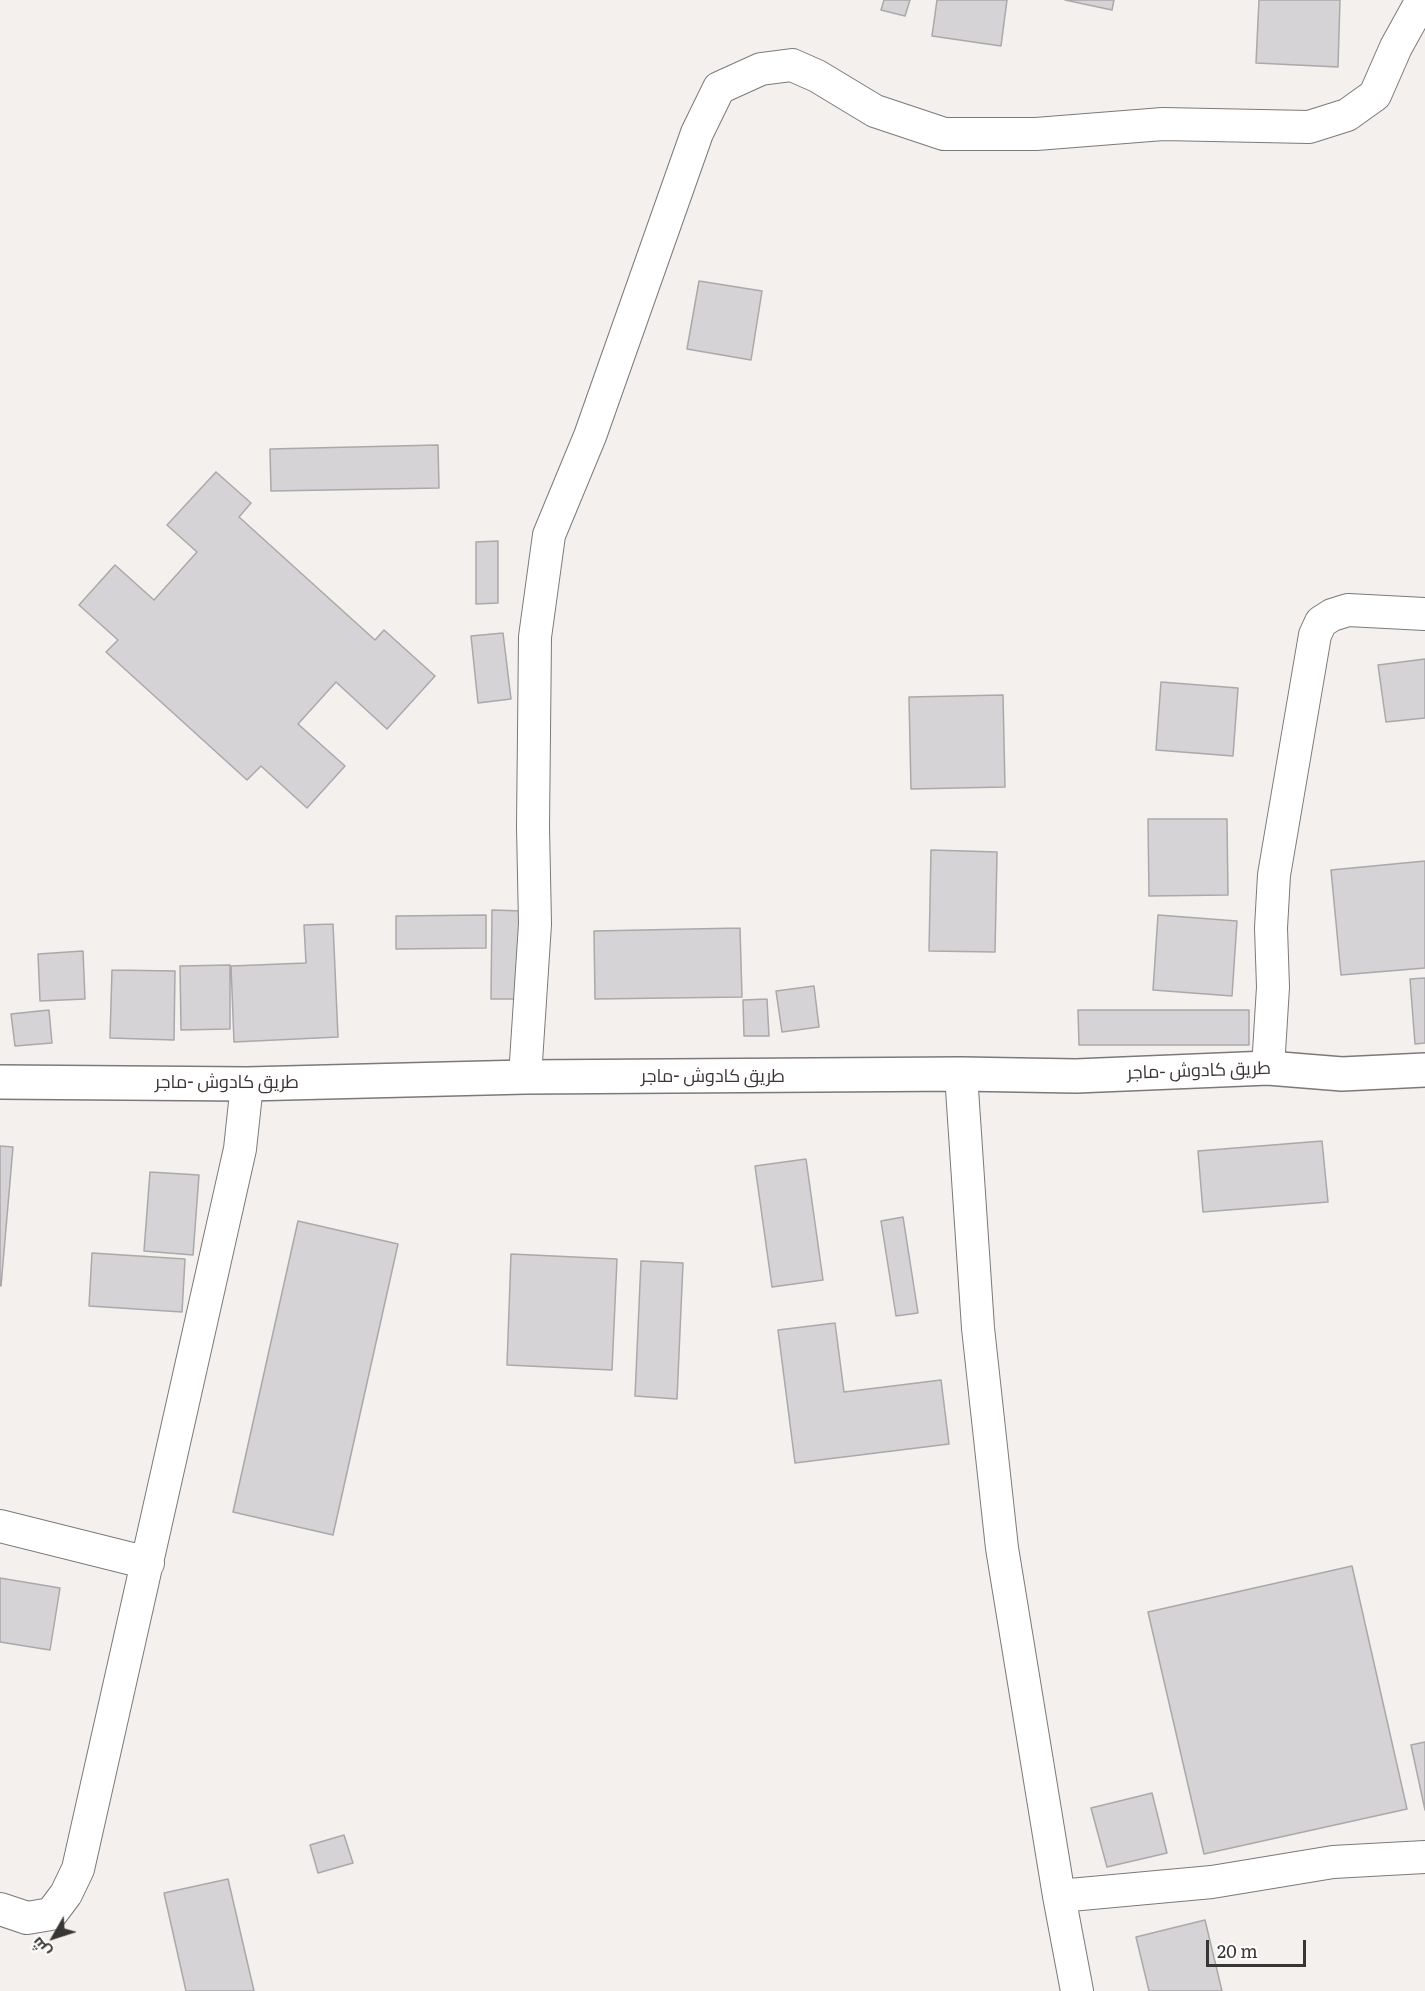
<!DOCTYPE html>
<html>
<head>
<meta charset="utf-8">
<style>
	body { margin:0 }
	#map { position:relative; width:1425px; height:1991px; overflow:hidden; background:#f3f0ee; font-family:Literata,Cairo,serif }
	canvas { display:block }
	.north { position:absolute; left:24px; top:1907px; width:60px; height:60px; -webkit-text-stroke:4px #fffdfd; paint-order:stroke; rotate:231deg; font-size:16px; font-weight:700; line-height:24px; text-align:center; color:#373635 }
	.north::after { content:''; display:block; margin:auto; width:21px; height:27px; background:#373635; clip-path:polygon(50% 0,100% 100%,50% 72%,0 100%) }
	.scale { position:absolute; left:1206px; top:1940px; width:100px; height:27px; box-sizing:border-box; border:3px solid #373635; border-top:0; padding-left:8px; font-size:18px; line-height:21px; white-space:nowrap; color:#373635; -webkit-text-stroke:4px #fffdfd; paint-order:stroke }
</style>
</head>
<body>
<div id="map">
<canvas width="1425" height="1991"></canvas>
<div class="north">ش</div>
<div class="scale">20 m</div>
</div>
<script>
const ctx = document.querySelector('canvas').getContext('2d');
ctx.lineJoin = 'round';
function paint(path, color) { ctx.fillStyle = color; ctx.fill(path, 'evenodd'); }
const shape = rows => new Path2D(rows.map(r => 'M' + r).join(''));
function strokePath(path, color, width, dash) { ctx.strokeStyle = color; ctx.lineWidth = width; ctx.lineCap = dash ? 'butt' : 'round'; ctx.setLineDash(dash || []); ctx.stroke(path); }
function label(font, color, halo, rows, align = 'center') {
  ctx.font = font + ' Literata,Cairo,serif'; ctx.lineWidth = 4.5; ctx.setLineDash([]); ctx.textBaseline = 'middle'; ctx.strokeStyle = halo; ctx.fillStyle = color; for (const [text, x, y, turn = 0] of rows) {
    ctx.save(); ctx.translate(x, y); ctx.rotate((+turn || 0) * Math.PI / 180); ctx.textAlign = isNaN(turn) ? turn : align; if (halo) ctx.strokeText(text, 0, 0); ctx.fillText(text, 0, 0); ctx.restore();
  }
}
const building = shape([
	[884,0,910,0,905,16,881,10,884,0],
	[937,0,1007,0,1001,46,932,36,937,0],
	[1065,0,1114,0,1112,10,1065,0],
	[1259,0,1340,0,1338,67,1256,63,1259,0],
	[699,281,762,291,751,360,687,349,699,281],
	[438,445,439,488,271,491,270,449,438,445],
	[216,472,251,503,239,517,375,640,384,630,435,676,387,729,336,682,298,724,345,766,307,808,261,766,247,780,106,652,118,640,79,605,115,565,154,600,197,552,167,525,216,472],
	[498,541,498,603,476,604,476,542,498,541],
	[503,633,511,699,478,703,471,636,503,633],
	[1425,659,1425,718,1386,722,1378,665,1425,659],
	[1161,682,1238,688,1233,756,1156,750,1161,682],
	[1003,695,1005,787,911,789,909,697,1003,695],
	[1148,819,1227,819,1228,895,1149,896,1148,819],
	[931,850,997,852,995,952,929,951,931,850],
	[1425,861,1425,968,1341,975,1331,870,1425,861],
	[492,910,524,911,523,999,491,999,492,910],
	[486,915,486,948,396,949,396,916,486,915],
	[1158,915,1237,921,1232,996,1153,990,1158,915],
	[333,924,338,1037,234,1042,231,966,306,963,304,925,333,924],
	[740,928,742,997,595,999,594,931,740,928],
	[83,951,85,999,40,1001,38,954,83,951],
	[230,965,230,1029,181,1030,180,966,230,965],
	[112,970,175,971,174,1040,110,1038,112,970],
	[1425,978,1425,1043,1415,1044,1410,979,1425,978],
	[814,986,819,1027,782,1032,776,991,814,986],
	[767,999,769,1036,744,1036,743,1000,767,999],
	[49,1010,52,1043,15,1046,11,1014,49,1010],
	[1078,1010,1249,1010,1249,1045,1079,1045,1078,1010],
	[1322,1141,1328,1202,1203,1212,1198,1151,1322,1141],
	[0,1146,13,1147,1,1286,0,1286,0,1146],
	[806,1159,823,1280,772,1287,755,1166,806,1159],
	[150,1172,199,1175,193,1255,144,1251,150,1172],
	[903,1217,918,1313,896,1316,881,1221,903,1217],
	[298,1221,398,1244,333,1535,233,1512,298,1221],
	[92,1253,185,1259,182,1312,89,1306,92,1253],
	[511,1254,617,1259,612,1370,507,1365,511,1254],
	[641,1261,683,1263,677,1399,635,1396,641,1261],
	[835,1323,844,1392,941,1380,949,1444,795,1463,778,1330,835,1323],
	[1352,1566,1407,1809,1204,1854,1148,1612,1352,1566],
	[0,1578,60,1588,50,1650,0,1642,0,1578],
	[1425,1742,1425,1810,1411,1745,1425,1742],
	[1152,1793,1167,1853,1107,1867,1091,1808,1152,1793],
	[344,1835,353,1863,318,1873,310,1845,344,1835],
	[228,1879,254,1991,186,1991,164,1893,228,1879],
	[1205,1920,1222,1991,1149,1991,1136,1937,1205,1920]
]);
paint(building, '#d6d3d6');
strokePath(building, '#aaa8aa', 1.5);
const minor = shape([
	[1268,1068,1273,987,1271,928,1274,875,1315,635,1321,622,1332,615,1348,610,1425,614],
	[961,1074,978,1328,1002,1548,1059,1896,1077,1991],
	[525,1077,535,924,533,827,535,637,549,535,590,436,697,133,719,88,761,69,792,65,817,76,875,111,944,134,1036,134,1163,124,1309,127,1347,115,1375,95,1396,47,1422,0],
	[0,1526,148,1563],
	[1059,1896,1212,1882,1333,1862,1425,1857],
	[0,1909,27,1918,51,1914,66,1894,78,1869,240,1149,247,1084]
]);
const trunk = shape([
	[0,1082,247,1084,525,1077,961,1074,1076,1076,1268,1068,1342,1074,1425,1070]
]);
strokePath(minor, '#7c7978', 34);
strokePath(trunk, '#7c7978', 36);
strokePath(minor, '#fff', 32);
strokePath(trunk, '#fff', 33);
label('18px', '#373635', '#fffdfd', [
	["طريق كادوش -ماجر",1199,1071,-2],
	["طريق كادوش -ماجر",713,1077],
	["طريق كادوش -ماجر",227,1083]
]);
</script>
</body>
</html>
